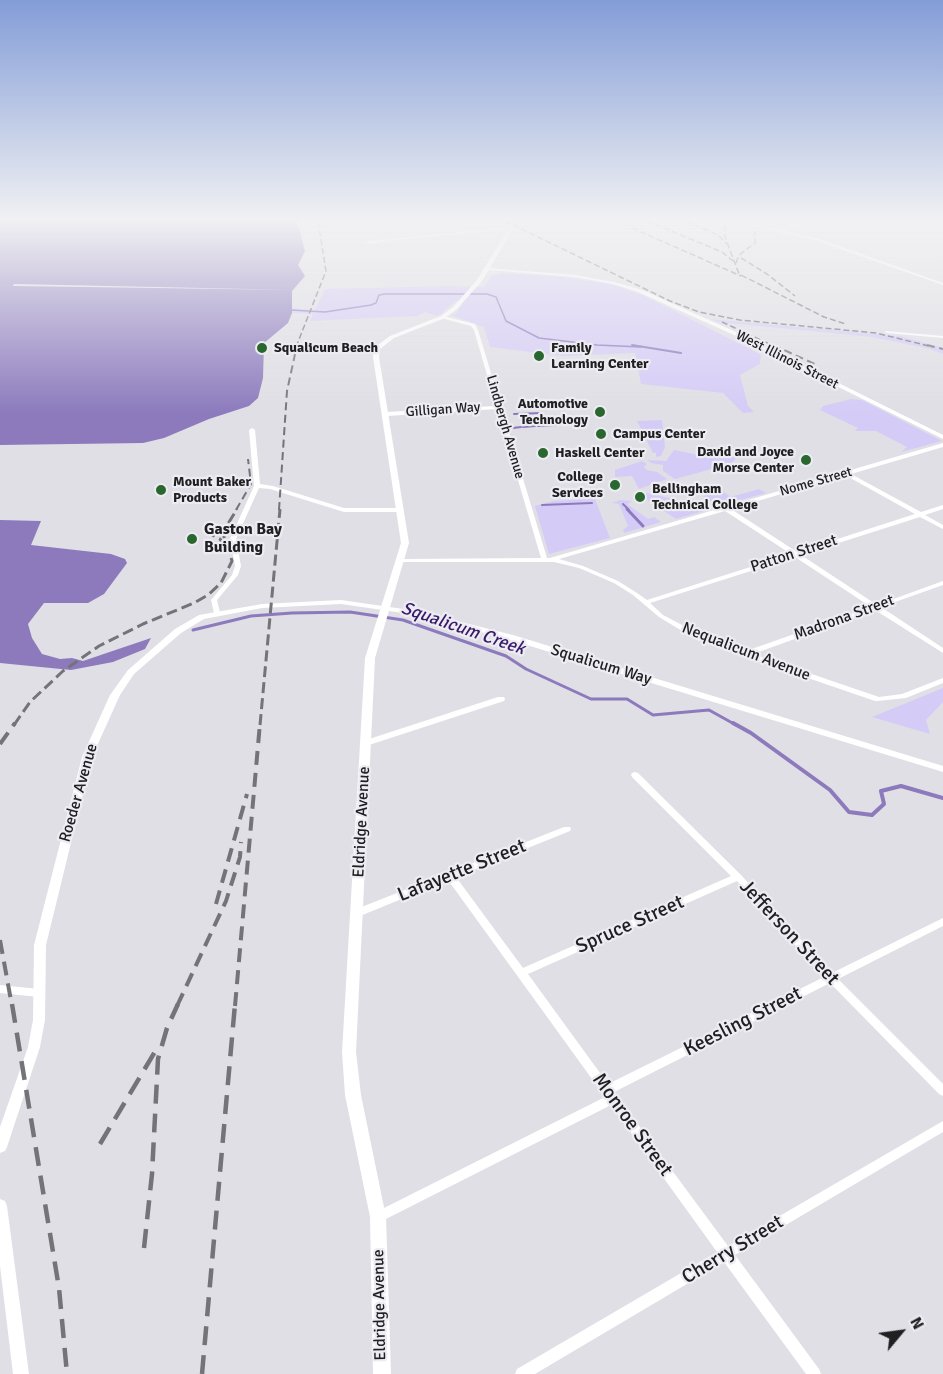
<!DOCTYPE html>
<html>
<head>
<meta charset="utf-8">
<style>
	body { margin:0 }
	#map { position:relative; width:943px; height:1374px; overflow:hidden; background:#e0dfe5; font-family:Signika,sans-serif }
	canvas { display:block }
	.north { position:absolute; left:871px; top:1302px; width:60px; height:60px; -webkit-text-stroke:4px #edecf2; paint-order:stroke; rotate:61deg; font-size:16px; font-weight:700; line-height:24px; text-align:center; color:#202022 }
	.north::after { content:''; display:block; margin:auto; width:21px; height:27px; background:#202022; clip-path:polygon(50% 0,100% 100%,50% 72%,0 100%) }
</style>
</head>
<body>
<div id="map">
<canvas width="943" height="1374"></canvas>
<div class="north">N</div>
</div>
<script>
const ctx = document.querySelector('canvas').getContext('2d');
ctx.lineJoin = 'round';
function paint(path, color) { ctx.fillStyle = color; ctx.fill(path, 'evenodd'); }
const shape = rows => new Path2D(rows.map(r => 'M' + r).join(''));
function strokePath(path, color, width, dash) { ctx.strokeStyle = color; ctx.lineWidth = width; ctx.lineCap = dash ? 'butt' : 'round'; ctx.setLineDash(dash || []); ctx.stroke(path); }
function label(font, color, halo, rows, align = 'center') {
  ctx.font = font + ' Signika,sans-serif'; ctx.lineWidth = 4.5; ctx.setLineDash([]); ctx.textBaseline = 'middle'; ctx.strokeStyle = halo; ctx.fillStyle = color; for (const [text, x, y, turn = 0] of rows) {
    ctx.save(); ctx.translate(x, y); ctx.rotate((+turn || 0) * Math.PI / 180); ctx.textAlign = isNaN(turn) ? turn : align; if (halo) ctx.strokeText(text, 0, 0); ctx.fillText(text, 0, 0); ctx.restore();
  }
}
paint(shape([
	[502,273,563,277,614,285,643,295,756,352,761,355,760,364,740,375,748,406,754,412,743,413,723,393,641,384,635,353,564,356,490,347,484,327,451,315,456,314,463,302,456,301,438,316,425,312,417,316,310,321,313,314,292,313,291,308,315,310,325,289,449,286,484,287,491,276],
	[710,319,899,336,897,335,943,348,943,354,930,349,872,337,717,322],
	[851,399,862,400,942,441,901,452,907,447,876,431,857,431,855,430,858,428,820,410,823,406],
	[662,420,665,447,661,456,656,457,656,453,653,453,637,421],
	[674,450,709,457,733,456,736,459,730,464,675,479,663,471,663,465,651,463,647,460,666,461],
	[642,461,647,464,644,467,647,470,657,472,667,479,639,489,632,476,615,477,615,470],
	[759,489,766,493,719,506,703,496,722,491,731,497],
	[638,491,714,508,676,519,640,495],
	[595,499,610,538,549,554,535,506,553,501],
	[620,500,632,501,627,504,648,519,654,517,661,522,624,533,623,530,628,526,619,504,612,503],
	[943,688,943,702,926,720,930,734,872,717]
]), '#d5cbf7');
paint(shape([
	[0,221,297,221,305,251,298,265,305,276,292,291,292,313,288,323,264,343,263,378,258,398,249,406,209,419,164,438,143,443,0,445],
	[0,520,41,521,31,545,111,554,125,559,127,563,104,594,88,603,44,603,28,624,32,638,42,654,60,659,72,658,83,661,151,638,145,649,113,662,71,670,0,663]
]), '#8c7abd');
paint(shape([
	[14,284,297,290,13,286]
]), '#e0dfe5');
strokePath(shape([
	[291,310,325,312,371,305,376,303,379,295,385,294,487,294,496,297,506,321,539,338,597,345,641,347]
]), '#8c7abd', 1.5);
strokePath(shape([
	[632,345,681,353],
	[514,414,542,413],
	[538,426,556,425],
	[523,427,535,426],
	[513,428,521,427],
	[623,504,629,510],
	[542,505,592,503]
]), '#8c7abd', 2);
strokePath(shape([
	[627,509,643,526],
	[193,630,251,616,292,613,350,612,403,620,506,656,526,669,591,699,627,699,653,715,709,710,736,725]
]), '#8c7abd', 3);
strokePath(shape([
	[733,723,751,733,830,790,849,812,872,815,884,804,881,791,901,786,943,798]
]), '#8c7abd', 4);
paint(shape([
	[730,221,738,221,778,230,779,228,815,221,824,221,779,230,817,238,943,283,943,285,815,240,730,221],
	[935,221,943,222,943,224,936,222,935,221],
	[512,227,513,229,393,240,371,244,361,242,512,227],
	[443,316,475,324,478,330,547,558,550,558,943,443,943,447,851,474,921,512,943,505,943,509,925,515,943,525,943,529,920,517,801,555,877,605,943,581,943,585,881,607,943,648,943,653,875,610,753,654,879,697,902,694,943,678,943,683,906,698,878,701,875,701,697,640,659,617,633,595,614,583,579,568,554,562,399,562,398,561,401,559,541,558,497,409,387,416,384,414,387,412,496,406,474,330,471,326,441,318,441,317,443,316],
	[845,475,915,514,797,552,731,509,845,475],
	[725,511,791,554,647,600,637,593,618,581,583,566,559,559,725,511],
	[795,557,871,607,746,651,703,636,663,615,650,603,795,557],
	[885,331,943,336,943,338,887,333,885,332,885,331],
	[252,428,255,430,260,484,273,486,344,508,400,508,403,510,400,512,344,512,270,489,259,488,236,539,241,566,238,575,217,600,220,613,217,615,214,613,211,600,232,575,235,566,230,539,254,486,249,430,252,428],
	[498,697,504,697,505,699,504,701,369,745,366,746,362,743,363,741,498,697],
	[635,772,638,773,741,875,832,973,943,918,943,926,838,979,943,1084,943,1096,939,1094,830,983,614,1092,728,1246,943,1121,943,1132,735,1255,819,1369,821,1374,806,1374,724,1262,535,1374,515,1374,517,1369,717,1252,611,1105,382,1221,378,1223,374,1221,372,1217,374,1213,605,1097,448,880,360,916,357,917,354,916,352,913,354,910,564,827,570,827,571,829,570,831,456,877,523,968,731,876,632,777,631,775,632,773,635,772],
	[737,881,824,977,608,1084,528,974,737,881],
	[0,985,39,989,43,990,44,993,43,996,39,997,0,993,0,985]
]), '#fff');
paint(shape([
	[486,268,575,275,614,282,642,290,736,332,943,435,943,439,732,334,638,292,613,284,575,277,488,270,486,268],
	[341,600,417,611,513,635,943,766,943,772,507,639,417,615,341,604,262,608,204,619,181,633,134,674,120,695,92,757,46,945,45,1020,40,1047,7,1147,5,1151,0,1153,0,1127,28,1047,33,1020,34,945,82,757,110,695,128,670,175,629,199,615,262,604,341,600],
	[0,1199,5,1201,7,1206,29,1374,13,1374,0,1266,0,1199]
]), '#fff');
paint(shape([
	[513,221,518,221,482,281,457,309,445,318,394,338,380,349,379,357,409,543,375,658,356,1052,361,1095,386,1217,391,1374,373,1374,370,1217,345,1095,342,1052,365,658,401,543,373,357,374,348,390,336,441,316,453,307,477,280,513,221]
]), '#fff');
strokePath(shape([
	[505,221,670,301,699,312,740,320,876,333,933,347],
	[647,221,722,252,733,261],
	[686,221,718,235,727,244],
	[725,225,725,237,739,274,824,317,846,324],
	[632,228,741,276],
	[741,258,767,274,795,296],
	[736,263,739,255,755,243,755,231],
	[722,322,776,347],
	[296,347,326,271,318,221]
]), '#747377', 1.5, [6, 3]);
strokePath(shape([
	[773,345,817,365],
	[927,345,943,349],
	[236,510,251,484,248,459],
	[279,510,287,391,297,345]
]), '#747377', 2, [8, 4.5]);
strokePath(shape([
	[205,531,220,539,226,547],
	[14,725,30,702,63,671,99,646,143,624,194,603,208,595,221,583,232,561,224,537,226,527,237,509],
	[260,725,280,509]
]), '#747377', 3, [11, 5]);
strokePath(shape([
	[0,744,15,723],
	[216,904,247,794],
	[0,940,12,1006],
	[177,1006,226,901,240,857,241,842],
	[235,1006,260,723]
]), '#747377', 4, [14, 8]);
strokePath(shape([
	[12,1004,59,1288,67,1374],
	[100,1144,156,1050],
	[144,1248,152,1174,158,1059,167,1028,178,1004],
	[202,1374,235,1004]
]), '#747377', 4.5, [19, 10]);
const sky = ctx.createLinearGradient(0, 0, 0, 414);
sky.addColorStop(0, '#839dd7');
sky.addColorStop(0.53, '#f1f1f3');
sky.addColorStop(1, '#f1f1f300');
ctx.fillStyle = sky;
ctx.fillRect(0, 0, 943, 414);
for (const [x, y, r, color] of [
	[262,348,6,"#29672f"],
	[539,356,6,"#29672f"],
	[600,412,6,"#29672f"],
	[601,434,6,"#29672f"],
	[543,453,6,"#29672f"],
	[806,460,6,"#29672f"],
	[615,485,6,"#29672f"],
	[161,490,6,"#29672f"],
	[640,497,6,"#29672f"],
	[192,539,6,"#29672f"]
]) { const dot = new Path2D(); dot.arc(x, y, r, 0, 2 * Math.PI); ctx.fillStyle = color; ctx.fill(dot); strokePath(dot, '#edecf2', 2); }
label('bold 14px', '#202022', '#edecf2', [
	["Squalicum Beach",274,348],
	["Family",551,348],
	["Learning Center",551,364],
	["Automotive",588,404,"right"],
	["Technology",588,420,"right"],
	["Campus Center",613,434],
	["David and Joyce",794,452,"right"],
	["Morse Center",794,468,"right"],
	["Haskell Center",555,453],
	["College",603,477,"right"],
	["Services",603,493,"right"],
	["Mount Baker",173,482],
	["Products",173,498],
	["Bellingham",652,489],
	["Technical College",652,505]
], 'left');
label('14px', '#202022', '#edecf2', [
	["West Illinois Street",787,360,27],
	["Gilligan Way",443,410,-4],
	["Lindbergh Avenue",505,427,74],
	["Nome Street",816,482,-16]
]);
label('bold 16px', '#202022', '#edecf2', [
	["Gaston Bay",204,530],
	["Building",204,548]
], 'left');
label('16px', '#202022', '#edecf2', [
	["Patton Street",794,554,-18],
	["Madrona Street",844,618,-20],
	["Nequalicum Avenue",746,652,21],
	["Squalicum Way",601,665,17],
	["Roeder Avenue",79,793,-74],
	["Eldridge Avenue",362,822,-87],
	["Eldridge Avenue",380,1305,-91]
]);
label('italic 18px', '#391a6a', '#edecf2', [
	["Squalicum Creek",463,629,19]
]);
label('20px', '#202022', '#edecf2', [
	["Lafayette Street",462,871,-22],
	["Spruce Street",630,925,-24],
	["Jefferson Street",789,933,47],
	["Keesling Street",743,1022,-27],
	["Monroe Street",632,1125,54],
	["Cherry Street",733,1250,-31]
]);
</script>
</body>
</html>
